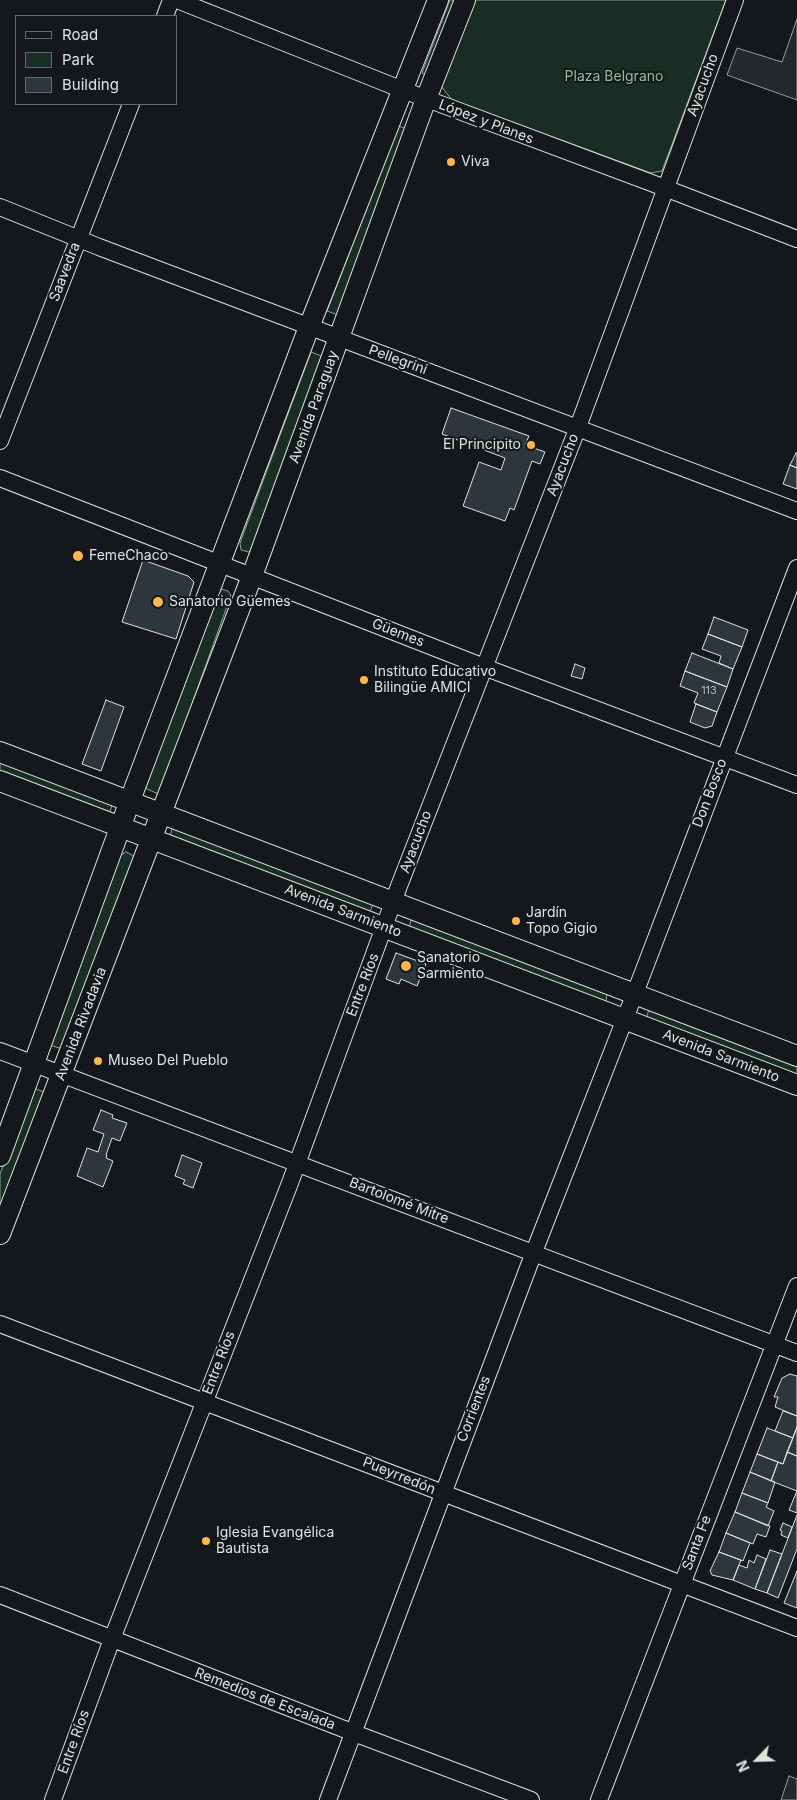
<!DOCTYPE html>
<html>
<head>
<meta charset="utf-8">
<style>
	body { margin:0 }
	#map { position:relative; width:797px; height:1800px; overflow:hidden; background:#14181c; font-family:Inter,sans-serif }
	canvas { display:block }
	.legend { position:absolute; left:15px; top:15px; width:162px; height:90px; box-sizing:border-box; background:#14181c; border:1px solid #626a69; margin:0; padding:6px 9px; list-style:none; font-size:15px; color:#d8e6dc }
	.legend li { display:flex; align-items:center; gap:10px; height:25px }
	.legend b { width:25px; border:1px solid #626a69 }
	.north { position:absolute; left:732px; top:1735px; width:50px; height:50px; -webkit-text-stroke:4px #14181c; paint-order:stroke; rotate:246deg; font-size:14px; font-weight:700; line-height:20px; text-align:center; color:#d8e6dc }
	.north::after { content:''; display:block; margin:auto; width:18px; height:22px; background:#d8e6dc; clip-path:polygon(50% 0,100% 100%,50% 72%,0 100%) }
</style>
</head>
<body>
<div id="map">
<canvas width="797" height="1800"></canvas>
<ul class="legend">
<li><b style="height:6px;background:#14181c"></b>Road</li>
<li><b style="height:14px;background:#1a2d24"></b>Park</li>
<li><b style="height:14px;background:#2c363c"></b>Building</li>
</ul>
<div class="north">N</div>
</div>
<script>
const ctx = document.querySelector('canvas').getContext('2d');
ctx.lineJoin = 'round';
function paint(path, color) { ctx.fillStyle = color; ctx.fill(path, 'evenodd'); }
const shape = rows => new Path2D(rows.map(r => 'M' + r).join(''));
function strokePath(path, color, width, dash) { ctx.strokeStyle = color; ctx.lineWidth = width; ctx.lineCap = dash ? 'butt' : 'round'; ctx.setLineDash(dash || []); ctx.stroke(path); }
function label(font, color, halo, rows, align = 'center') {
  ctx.font = font + ' Inter,sans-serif'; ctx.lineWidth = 4; ctx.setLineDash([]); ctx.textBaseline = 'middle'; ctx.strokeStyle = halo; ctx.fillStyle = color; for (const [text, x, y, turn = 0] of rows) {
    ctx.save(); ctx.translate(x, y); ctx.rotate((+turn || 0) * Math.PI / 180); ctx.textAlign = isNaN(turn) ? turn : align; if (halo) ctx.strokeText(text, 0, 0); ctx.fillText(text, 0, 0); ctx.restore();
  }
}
const green = shape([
	[450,0,456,0,428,76,422,73,450,0],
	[473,0,726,0,662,171,651,173,452,100,441,86,473,0],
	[398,126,411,130,338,315,327,311,398,126],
	[311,352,324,357,254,548,249,552,241,550,240,543,311,352],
	[221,589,228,591,231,595,160,793,156,793,147,789,146,787,216,591,221,589],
	[0,759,112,805,110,812,105,814,0,774,0,759],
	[176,826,374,902,368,916,170,836,172,829,176,826],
	[126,852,132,855,134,858,62,1046,59,1048,50,1045,49,1041,121,855,126,852],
	[415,918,607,994,606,1001,600,1003,409,928,411,920,415,918],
	[649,1010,797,1062,797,1079,650,1023,647,1015,649,1010],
	[36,1089,44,1092,44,1096,0,1210,0,1174,32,1091,36,1089]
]);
paint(green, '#1a2d24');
strokePath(green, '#939e99', 1);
const parking = shape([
	[797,19,797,100,727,75,737,48,782,62,797,19],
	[789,1776,797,1779,797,1800,781,1800,789,1776]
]);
paint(parking, '#24282b');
strokePath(parking, '#939e99', 1);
const building = shape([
	[451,408,529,436,525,445,545,452,540,464,532,461,514,510,510,508,505,521,463,506,479,462,501,470,505,458,442,434,451,408],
	[796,453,797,453,797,468,790,465,796,453],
	[790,465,797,468,797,489,783,484,790,465],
	[143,560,188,576,194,582,176,639,122,622,143,560],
	[714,617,748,630,742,647,708,634,714,617],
	[708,634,742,647,733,669,719,663,721,656,702,649,708,634],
	[692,653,733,669,727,687,685,671,692,653],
	[575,664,585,668,582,679,571,676,575,664],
	[685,671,727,687,717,712,694,703,698,693,680,686,685,671],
	[106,700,124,707,101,771,82,764,106,700],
	[696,704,717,712,712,726,705,728,690,722,696,704],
	[396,953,426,964,417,986,401,979,399,984,386,979,396,953],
	[101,1110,113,1115,112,1118,127,1123,120,1141,112,1138,106,1155,107,1155,106,1158,113,1161,103,1187,77,1176,87,1148,98,1152,104,1134,93,1130,101,1110],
	[182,1155,202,1163,193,1188,183,1184,185,1180,175,1176,182,1155],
	[790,1374,797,1376,797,1416,775,1407,778,1397,774,1397,782,1378,790,1374],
	[783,1411,797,1416,797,1427,793,1438,775,1431,783,1411],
	[797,1427,797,1456,787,1452,797,1427],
	[767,1428,793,1438,783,1464,757,1454,767,1428],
	[787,1452,797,1456,797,1491,771,1481,778,1462,783,1464,787,1452],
	[757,1454,778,1462,771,1481,750,1472,757,1454],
	[750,1472,775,1482,768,1503,742,1493,750,1472],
	[797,1491,797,1513,789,1510,797,1491],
	[742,1493,768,1503,766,1507,774,1511,768,1526,735,1512,742,1493],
	[735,1512,770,1526,766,1537,757,1534,753,1544,726,1533,735,1512],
	[797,1515,797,1549,778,1598,767,1593,797,1515],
	[783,1523,792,1527,788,1538,781,1535,782,1531,780,1530,783,1523],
	[726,1533,750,1543,743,1561,719,1552,726,1533],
	[770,1550,782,1554,767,1593,755,1589,770,1550],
	[719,1552,741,1560,733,1580,712,1575,710,1571,719,1552],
	[757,1555,766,1559,755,1589,733,1580,739,1565,747,1568,749,1560,754,1563,757,1555],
	[797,1571,797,1608,784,1603,797,1571]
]);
paint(building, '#2c363c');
strokePath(building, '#d8e6dc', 1);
const minor = shape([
	[177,0,403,90,665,188,797,239],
	[165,16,171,0],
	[0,207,99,247,797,511],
	[0,441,131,104],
	[0,478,484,667,797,785],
	[0,1051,797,1353],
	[0,1324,797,1628],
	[0,1595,354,1733,531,1800],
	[53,1800,112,1639,290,1183,399,886,578,427,735,0],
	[328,1800,534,1252,642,975,797,568],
	[599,1800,797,1286]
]);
const major = shape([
	[0,752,797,1056],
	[0,781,797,1085],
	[0,1156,135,787,309,327,438,0],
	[0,1234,252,576,426,99,465,0]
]);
strokePath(minor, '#d8e6dc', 18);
strokePath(major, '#d8e6dc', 22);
strokePath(minor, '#14181c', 16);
strokePath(major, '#14181c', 20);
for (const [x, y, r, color] of [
	[451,162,5,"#ffb74d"],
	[531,445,5,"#ffb74d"],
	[78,556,6,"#ffb74d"],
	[158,602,6,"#ffb74d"],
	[364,680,5,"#ffb74d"],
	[516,921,5,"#ffb74d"],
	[406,966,6,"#ffb74d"],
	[98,1061,5,"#ffb74d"],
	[206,1541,5,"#ffb74d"]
]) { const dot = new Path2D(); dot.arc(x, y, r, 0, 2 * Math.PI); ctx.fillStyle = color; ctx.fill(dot); strokePath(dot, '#14181c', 2); }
label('11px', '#adbab4', null, [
	["113",709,691]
]);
label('14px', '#8ac095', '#14181c', [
	["Plaza Belgrano",614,77]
]);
label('14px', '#d8e6dc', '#14181c', [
	["Ayacucho",703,85,-70],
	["López y Planes",486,122,21],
	["Saavedra",65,272,-69],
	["Pellegrini",398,360,20],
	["Avenida Paraguay",314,407,-70],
	["Ayacucho",563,465,-69],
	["Güemes",398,633,21],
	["Don Bosco",710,793,-69],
	["Ayacucho",416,842,-69],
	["Avenida Sarmiento",343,911,21],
	["Entre Ríos",363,985,-69],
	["Avenida Rivadavia",81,1024,-69],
	["Avenida Sarmiento",721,1056,21],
	["Bartolomé Mitre",399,1201,21],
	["Entre Ríos",219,1363,-69],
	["Corrientes",474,1409,-69],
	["Pueyrredón",399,1476,22],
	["Santa Fe",697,1543,-69],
	["Remedios de Escalada",265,1699,21],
	["Entre Ríos",74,1742,-70]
]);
label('14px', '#d8e6dc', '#14181c', [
	["Viva",461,162],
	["El Principito",521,445,"right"],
	["FemeChaco",89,556],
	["Sanatorio Güemes",169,602],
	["Instituto Educativo",374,672],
	["Bilingüe AMICI",374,688],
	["Jardín",526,913],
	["Topo Gigio",526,929],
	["Sanatorio",417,958],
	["Sarmiento",417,974],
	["Museo Del Pueblo",108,1061],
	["Iglesia Evangélica",216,1533],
	["Bautista",216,1549]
], 'left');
</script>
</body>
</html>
